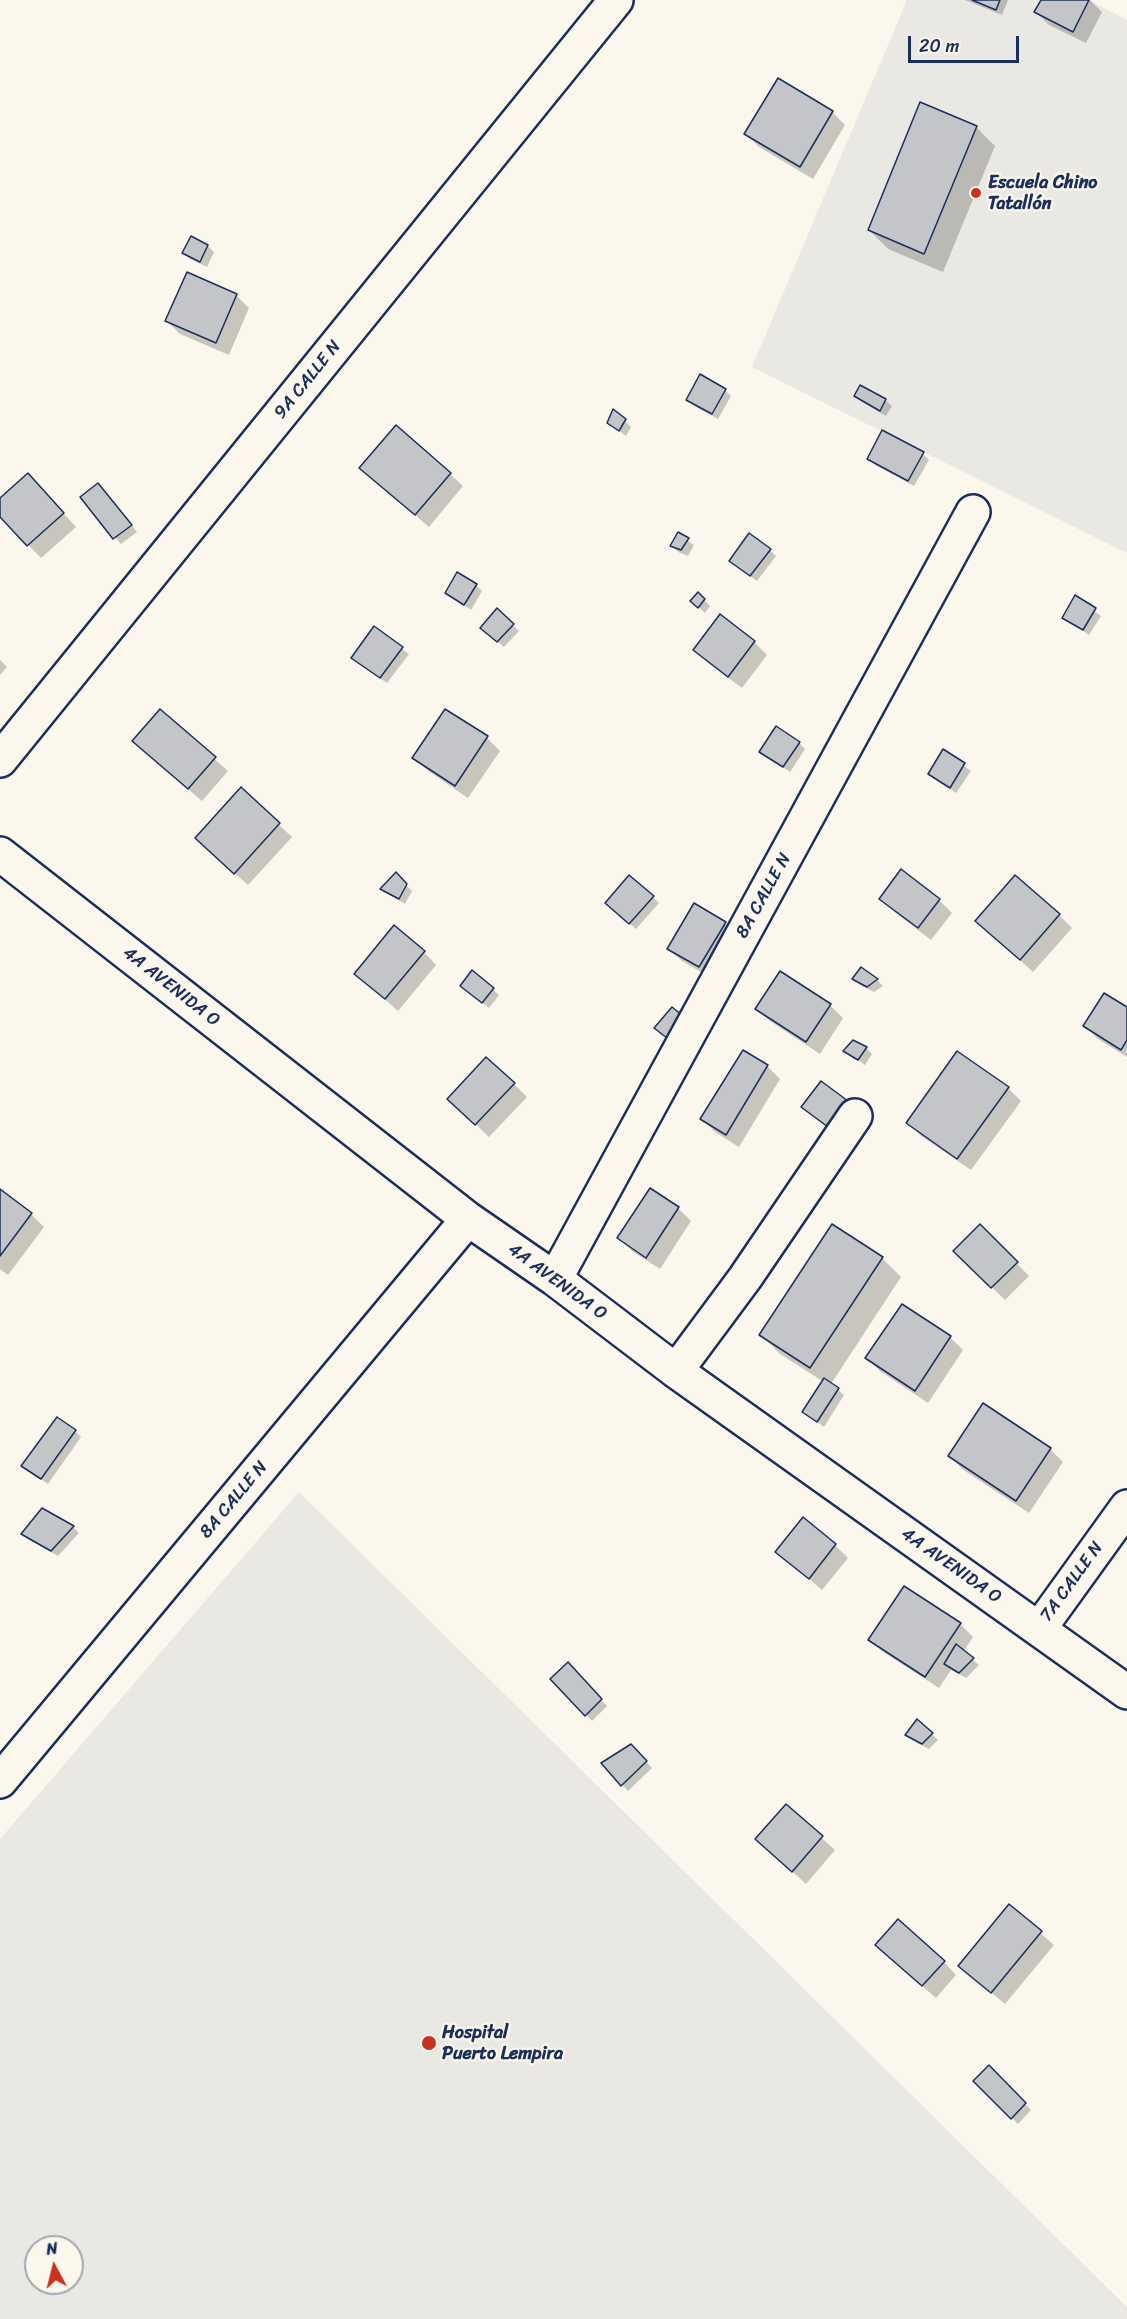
<!DOCTYPE html>
<html>
<head>
<meta charset="utf-8">
<style>
	body { margin:0 }
	#map { position:relative; width:1127px; height:2319px; overflow:hidden; background:#fbf7ec; font-family:Sriracha,sans-serif }
	canvas { display:block }
	.north { position:absolute; left:24px; top:2235px; width:60px; height:60px; box-sizing:border-box; background:#fbf7ec; border:2px solid #a1a7b3; border-radius:50%; rotate:353deg; font-size:16px; font-weight:700; line-height:24px; text-align:center; color:#1b2f5e }
	.north::after { content:''; display:block; margin:auto; width:21px; height:27px; background:#c8321e; clip-path:polygon(50% 0,100% 100%,50% 72%,0 100%) }
	.scale { position:absolute; left:908px; top:36px; width:111px; height:27px; box-sizing:border-box; border:3px solid #1b2f5e; border-top:0; padding-left:8px; font-size:18px; line-height:21px; white-space:nowrap; color:#1b2f5e; -webkit-text-stroke:4px #fbf7ec; paint-order:stroke }
</style>
</head>
<body>
<div id="map">
<canvas width="1127" height="2319"></canvas>
<div class="north">N</div>
<div class="scale">20 m</div>
</div>
<script>
const ctx = document.querySelector('canvas').getContext('2d');
ctx.lineJoin = 'round';
function paint(path, color) { ctx.fillStyle = color; ctx.fill(path, 'evenodd'); }
const shape = rows => new Path2D(rows.map(r => 'M' + r).join(''));
function strokePath(path, color, width, dash) { ctx.strokeStyle = color; ctx.lineWidth = width; ctx.lineCap = dash ? 'butt' : 'round'; ctx.setLineDash(dash || []); ctx.stroke(path); }
function label(font, color, halo, rows, align = 'center') {
  ctx.font = font + ' Sriracha,sans-serif'; ctx.lineWidth = 4.5; ctx.setLineDash([]); ctx.textBaseline = 'middle'; ctx.strokeStyle = halo; ctx.fillStyle = color; for (const [text, x, y, turn = 0] of rows) {
    ctx.save(); ctx.translate(x, y); ctx.rotate((+turn || 0) * Math.PI / 180); ctx.textAlign = isNaN(turn) ? turn : align; if (halo) ctx.strokeText(text, 0, 0); ctx.fillText(text, 0, 0); ctx.restore();
  }
}
paint(shape([
	[907,0,1089,0,1127,20,1127,553,752,367],
	[299,1492,1127,2307,1127,2319,0,2319,0,1839],
	[36,2247,72,2247,72,2283,36,2283]
]), '#eae8e2');
paint(shape([
	[965,0,1008,0,1002,15],
	[1042,0,1090,0,1102,12,1086,43,1049,25,1036,12],
	[832,112,845,125,813,179,759,147,746,134],
	[976,127,995,146,943,272,888,249,869,230],
	[191,238,208,246,214,252,207,267,190,259,184,253],
	[236,295,249,308,229,355,180,334,167,321],
	[725,390,731,396,718,419,694,406,688,400],
	[855,396,885,400,892,406,886,416,862,402],
	[625,421,631,427,626,436,609,423],
	[923,454,929,460,914,486,875,465,869,458],
	[450,474,463,486,429,527,374,480],
	[40,488,76,527,41,558,0,515,0,500],
	[104,491,137,532,121,544,82,497],
	[678,534,694,545,688,556,678,552,672,546],
	[770,550,776,556,757,581,737,567],
	[476,585,482,591,471,610,447,593],
	[698,594,710,606,705,613,692,601],
	[1076,598,1101,616,1089,635,1064,617],
	[721,616,754,642,767,655,742,688,708,663,695,650],
	[513,625,519,631,504,647,488,634],
	[374,629,409,654,387,683,359,664],
	[0,660,7,667,0,675],
	[160,711,228,771,202,801,147,754],
	[446,711,487,738,500,751,468,798,427,770,414,757],
	[799,743,805,749,790,772,761,752],
	[944,751,971,771,956,793,929,773],
	[241,789,292,837,248,885,210,851],
	[396,875,412,891,405,904,388,894,382,889],
	[653,897,659,903,636,929,613,909],
	[881,899,939,900,952,913,931,940,893,911],
	[695,905,725,924,738,936,713,979,682,961,669,949],
	[1059,915,1072,928,1033,972,977,921],
	[424,952,436,965,398,1011,356,974],
	[861,969,877,980,883,986,874,992,860,985,854,979],
	[472,972,499,995,489,1008,462,986],
	[780,973,830,1005,843,1018,820,1054,770,1021,757,1008],
	[1127,1009,1127,1057,1098,1039,1085,1026],
	[866,1048,872,1054,865,1065,845,1051],
	[744,1052,767,1066,780,1079,739,1147,715,1132,702,1119],
	[514,1084,527,1097,489,1137,462,1111],
	[1008,1088,1021,1101,971,1170,921,1136,908,1123],
	[651,1190,678,1208,691,1221,660,1269,632,1251,619,1238],
	[0,1191,31,1214,44,1227,8,1275,0,1269],
	[980,1226,1029,1276,1005,1300,955,1251],
	[882,1258,901,1277,831,1384,844,1395,824,1427,804,1412,824,1382,780,1354,761,1335],
	[950,1337,963,1350,928,1403,880,1371,867,1358],
	[75,1431,81,1437,48,1484,23,1466],
	[1050,1449,1063,1462,1029,1513,962,1469,950,1456],
	[73,1527,79,1533,58,1556,29,1540,23,1534],
	[835,1545,848,1558,822,1590,777,1552],
	[960,1624,973,1637,963,1652,979,1665,966,1678,951,1670,939,1688,883,1652,870,1639],
	[568,1664,607,1706,592,1721,552,1679],
	[917,1721,938,1740,929,1749,913,1741,907,1735],
	[631,1746,652,1768,628,1791,604,1764],
	[786,1806,835,1850,806,1884,757,1839],
	[1009,1906,1054,1945,1005,2004,960,1966],
	[890,1958,944,1962,956,1975,936,1998],
	[989,2067,1031,2110,1018,2124,975,2081]
]), '#0003');
const building = shape([
	[972,0,1000,0,996,10,972,0],
	[1041,0,1089,0,1073,32,1034,12,1041,0],
	[778,78,833,111,800,167,744,134,778,78],
	[920,102,977,126,924,254,868,230,920,102],
	[191,236,208,245,200,262,182,253,191,236],
	[187,272,237,294,216,343,165,321,187,272],
	[700,374,726,389,712,414,686,400,700,374],
	[860,385,886,399,880,411,854,396,860,385],
	[613,409,626,419,619,431,607,423,613,409],
	[396,425,451,473,415,515,359,468,396,425],
	[882,430,924,452,908,481,867,459,882,430],
	[28,473,64,513,27,546,0,517,0,498,28,473],
	[98,483,132,525,113,539,80,497,98,483],
	[678,532,689,538,681,550,670,546,678,532],
	[749,533,771,549,750,576,729,561,749,533],
	[457,572,477,584,464,605,445,593,457,572],
	[698,592,705,599,698,608,690,601,698,592],
	[1075,595,1096,608,1083,630,1062,618,1075,595],
	[497,608,514,624,497,642,480,628,497,608],
	[720,614,755,641,728,677,693,650,720,614],
	[374,626,403,647,380,678,351,658,374,626],
	[160,709,216,757,188,789,132,741,160,709],
	[445,709,488,736,455,786,412,758,445,709],
	[776,726,800,742,783,767,759,752,776,726],
	[943,749,965,763,950,788,928,774,943,749],
	[241,787,280,823,234,874,195,838,241,787],
	[901,869,940,899,918,928,879,899,901,869],
	[396,872,407,884,399,899,380,889,396,872],
	[629,875,654,896,629,924,605,903,629,875],
	[1015,875,1060,914,1020,960,975,921,1015,875],
	[694,903,726,922,699,967,667,949,694,903],
	[394,925,425,951,385,999,354,974,394,925],
	[861,967,878,979,867,987,852,979,861,967],
	[472,970,494,988,482,1003,460,986,472,970],
	[780,971,831,1004,806,1042,755,1009,780,971],
	[1104,993,1127,1007,1127,1040,1121,1050,1083,1026,1104,993],
	[672,1007,693,1024,676,1045,654,1028,672,1007],
	[853,1040,867,1047,858,1060,843,1051,853,1040],
	[743,1050,768,1065,726,1135,700,1119,743,1050],
	[957,1051,1009,1087,957,1159,906,1123,957,1051],
	[486,1057,515,1083,475,1125,447,1099,486,1057],
	[821,1081,848,1101,828,1127,801,1107,821,1081],
	[650,1188,679,1207,646,1258,617,1238,650,1188],
	[0,1189,32,1213,0,1256,0,1189],
	[832,1224,883,1257,810,1368,759,1335,832,1224],
	[980,1224,1018,1262,991,1288,953,1251,980,1224],
	[902,1304,951,1336,915,1391,865,1358,902,1304],
	[824,1378,839,1388,817,1422,802,1412,824,1378],
	[983,1403,1051,1448,1016,1501,948,1456,983,1403],
	[57,1417,76,1430,41,1479,21,1466,57,1417],
	[42,1508,74,1526,51,1551,21,1534,42,1508],
	[803,1517,836,1544,809,1579,775,1552,803,1517],
	[904,1586,961,1623,925,1677,868,1640,904,1586],
	[956,1644,974,1658,959,1673,944,1664,956,1644],
	[568,1662,602,1699,585,1716,550,1679,568,1662],
	[917,1719,933,1733,922,1744,905,1735,917,1719],
	[631,1744,647,1761,621,1786,601,1763,631,1744],
	[786,1804,823,1836,792,1872,755,1839,786,1804],
	[1009,1904,1042,1931,991,1993,958,1966,1009,1904],
	[898,1919,945,1961,922,1986,875,1945,898,1919],
	[989,2065,1026,2103,1011,2119,973,2081,989,2065]
]);
paint(building, '#c3c5c9');
strokePath(building, '#1b2f5e', 1.5);
const minor = shape([
	[0,760,616,0],
	[0,854,468,1219,555,1279,676,1371,1127,1692],
	[555,1279,973,512],
	[676,1371,745,1278,855,1116],
	[1039,1629,1127,1507],
	[0,1781,468,1219]
]);
strokePath(minor, '#1b2f5e', 38);
strokePath(minor, '#fbf7ec', 33);
for (const [x, y, r, color] of [
	[976,193,6,"#c8321e"],
	[429,2043,8,"#c8321e"]
]) { const dot = new Path2D(); dot.arc(x, y, r, 0, 2 * Math.PI); ctx.fillStyle = color; ctx.fill(dot); strokePath(dot, '#fbf7ec', 2); }
label('bold 18px', '#1b2f5e', '#fbf7ec', [
	["Escuela Chino",988,183],
	["Tatallón",988,204],
	["Hospital",442,2033],
	["Puerto Lempira",442,2054]
], 'left');
label('18px', '#1b2f5e', '#fbf7ec', [
	["9A CALLE N",308,380,-51],
	["8A CALLE N",764,896,-61],
	["4A AVENIDA O",171,987,38],
	["4A AVENIDA O",557,1282,36],
	["8A CALLE N",234,1500,-50],
	["4A AVENIDA O",951,1566,35],
	["7A CALLE N",1072,1582,-54]
]);
</script>
</body>
</html>
